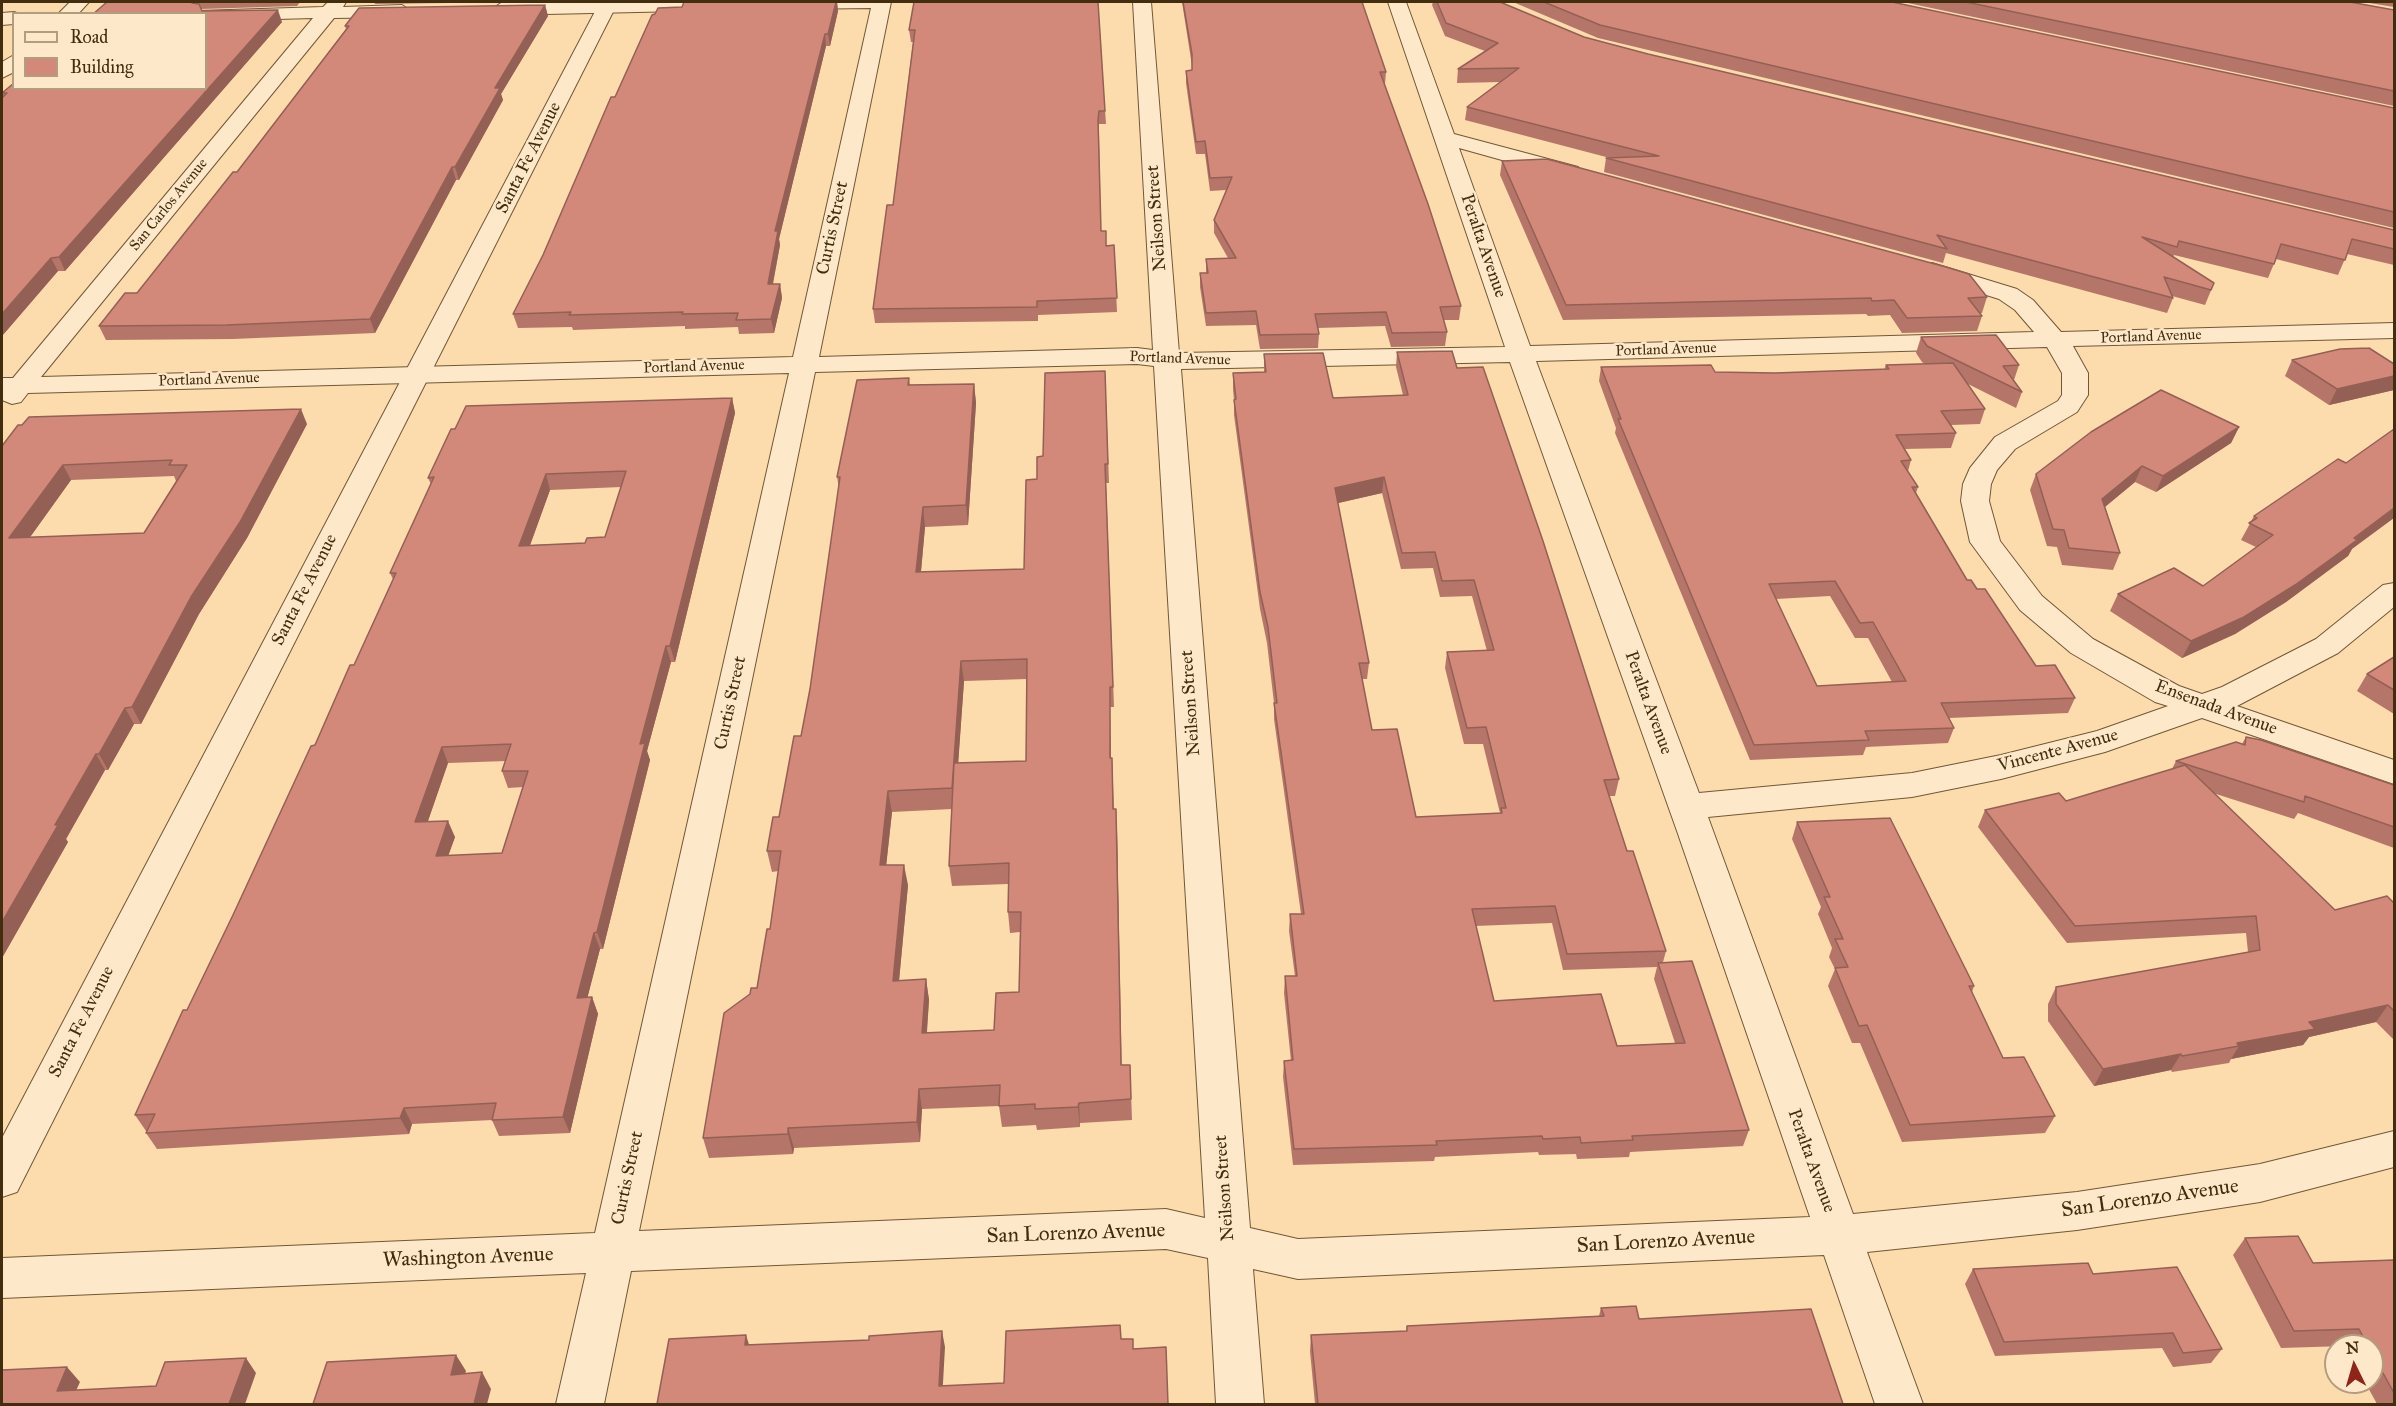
<!DOCTYPE html>
<html>
<head>
<meta charset="utf-8">
<style>
	body { margin:0 }
	#map { position:relative; width:2396px; height:1406px; overflow:hidden; background:#fcdbad; font-family:"IM FELL Great Primer",serif }
	canvas { display:block }
	.frame { position:absolute; inset:0; border:3px solid #432d0f; pointer-events:none }
	.legend { position:absolute; left:12px; top:12px; width:195px; height:78px; box-sizing:border-box; background:#fde8ca; border:2px solid #b39d7f; margin:0; padding:8px 10px; list-style:none; font-size:18px; color:#432d0f }
	.legend li { display:flex; align-items:center; gap:12px; height:30px }
	.legend b { width:30px; border:2px solid #b39d7f }
	.north { position:absolute; left:2324px; top:1334px; width:60px; height:60px; box-sizing:border-box; background:#fde8ca; border:2px solid #b39d7f; border-radius:50%; rotate:355deg; font-size:16px; font-weight:700; line-height:24px; text-align:center; color:#432d0f }
	.north::after { content:''; display:block; margin:auto; width:21px; height:27px; background:#8f2418; clip-path:polygon(50% 0,100% 100%,50% 72%,0 100%) }
</style>
</head>
<body>
<div id="map">
<canvas width="2396" height="1406"></canvas>
<div class="frame"></div>
<ul class="legend">
<li><b style="height:8px;background:#fde8ca"></b>Road</li>
<li><b style="height:16px;background:#d3897a"></b>Building</li>
</ul>
<div class="north">N</div>
</div>
<script>
const ctx = document.querySelector('canvas').getContext('2d');
ctx.lineJoin = 'round';
const shape = rows => new Path2D(rows.map(r => 'M' + r).join(''));
function strokePath(path, color, width, dash) { ctx.strokeStyle = color; ctx.lineWidth = width; ctx.lineCap = dash ? 'butt' : 'round'; ctx.setLineDash(dash || []); ctx.stroke(path); }
function paint(path, color) { ctx.fillStyle = color; ctx.fill(path, 'evenodd'); }
function label(font, color, halo, rows, align = 'center') {
  ctx.font = font + ' "IM FELL Great Primer",serif'; ctx.lineWidth = 5; ctx.setLineDash([]); ctx.textBaseline = 'middle'; ctx.strokeStyle = halo; ctx.fillStyle = color; for (const [text, x, y, turn = 0] of rows) {
    ctx.save(); ctx.translate(x, y); ctx.rotate((+turn || 0) * Math.PI / 180); ctx.textAlign = isNaN(turn) ? turn : align; if (halo) ctx.strokeText(text, 0, 0); ctx.fillText(text, 0, 0); ctx.restore();
  }
}
const minor = shape([
	[70,2,89,2,78,14,58,14,70,2],
	[328,2,346,2,343,7,402,5,411,11,402,17,334,18,41,377,793,357,871,8,792,9,785,7,784,2,891,2,819,357,1137,348,1153,350,1133,2,1151,2,1179,353,1505,347,1388,2,1406,2,1454,134,1578,167,1581,172,1578,177,1570,179,1459,148,1530,346,2034,332,2015,310,1999,299,1923,275,1920,270,1923,265,1932,263,2017,289,2033,300,2061,332,2394,323,2394,338,2073,346,2088,373,2088,395,2077,412,2015,449,1997,470,1991,484,1989,501,2000,541,2042,596,2093,639,2179,686,2202,694,2222,687,2316,639,2383,585,2394,583,2394,607,2338,653,2237,706,2394,760,2394,784,2202,718,2105,752,2001,779,1912,797,1708,817,1853,1214,2077,1192,2260,1164,2394,1131,2394,1167,2260,1202,2077,1230,1867,1252,1923,1404,1875,1404,1824,1255,1298,1279,1253,1269,1264,1404,1216,1404,1208,1258,1166,1249,631,1271,604,1404,556,1404,586,1273,2,1298,2,1258,595,1233,789,373,28,393,21,402,12,404,2,400,2,378,13,378,313,18,206,21,206,14,198,14,199,11,323,7,328,2],
	[2047,347,2062,373,2062,395,2058,401,1995,437,1970,468,1963,484,1961,501,1970,542,2020,610,2071,653,2155,702,2168,706,2097,731,2001,755,1912,773,1699,793,1536,361,2047,347],
	[1510,362,1677,831,1810,1217,1298,1239,1250,1228,1181,369,1510,362],
	[1137,364,1154,366,1205,1218,1166,1209,639,1231,815,372,1137,364],
	[588,2,737,2,738,4,729,10,501,15,492,9,501,3,588,2],
	[14,12,19,14,14,14,14,24,2,25,2,13,14,12],
	[14,55,14,72,2,78,2,62,14,55]
]);
const tertiary = shape([
	[600,2,618,2,17,1192,2,1197,2,1138,600,2]
]);
strokePath(minor, '#715836', 2);
strokePath(tertiary, '#715836', 2);
paint(minor, '#fde8ca');
paint(tertiary, '#fde8ca');
paint(shape([
	[107,2,300,2,297,6,201,9,202,11,282,22,65,271,58,271,2,336,3,96,2,93],
	[374,2,521,2,375,4],
	[836,2,837,2,838,11,830,46,826,46,779,239,780,245,773,284,780,284,782,298,774,333,739,334,738,327,685,329,685,326,573,330,572,327,518,328,513,314,543,255,615,97],
	[1098,2,1106,124,1099,124,1099,133,1101,231,1106,246,1114,245,1117,312,1038,315,1038,321,875,323,873,309,893,205,913,42,911,42,909,30],
	[1182,2,1362,2,1386,72,1385,84,1384,84,1461,306,1459,320,1443,320,1447,332,1445,346,1391,347,1385,326,1318,328,1319,334,1318,348,1260,349,1256,325,1206,326,1200,287,1200,273,1206,273,1206,259,1228,258,1214,233,1214,220,1226,190,1210,191,1205,154,1196,154,1186,83,1186,71,1192,70,1192,66],
	[1433,2,1500,2,1584,37,1648,54,2394,230,2394,265,2347,254,2338,275,2276,259,2268,278,2174,255,2173,257,2214,283,2205,305,2172,296,2173,298,2167,313,1946,253,1943,263,1604,172,1606,158,1610,158,1465,120,1467,107,1500,82,1457,83,1458,69,1485,51,1445,36,1432,5],
	[1513,2,1892,2,2394,108,2394,228,1598,38],
	[1903,2,2350,2,2394,10,2394,106],
	[2363,2,2394,2,2394,8,2394,7],
	[545,5,548,16,501,94,503,100,459,180,456,180,375,333,233,339,106,340,99,326,137,293,237,172,346,29,345,26],
	[1502,161,1987,297,1982,313,1980,313,1982,316,1977,331,1902,333,1890,315,1868,316,1866,314,1563,320,1500,175],
	[1921,337,2019,365,2014,380,2022,392,2016,408,1968,384,1985,409,1980,424,1951,425,1956,433,1951,448,1904,449,1911,460,1908,471,1918,487,1916,493,1967,580,1977,589,2036,666,2075,698,2068,713,1949,718,1954,728,1948,743,1866,747,1863,755,1750,760,1615,433,1616,428,1599,381,1601,367,1715,372,1775,373,1884,370,1886,365,1925,364,1922,362,1916,353],
	[1830,596,1855,638,1868,638,1892,682,1817,686,1776,599],
	[1397,352,1457,368,1619,779,1615,796,1609,796,1627,851,1666,951,1663,962,1749,1130,1743,1146,1630,1152,1629,1157,1577,1159,1576,1154,1539,1155,1538,1152,1435,1157,1434,1161,1293,1165,1283,1077,1284,1061,1291,1061,1284,993,1285,976,1295,976,1289,931,1290,914,1301,914,1274,719,1274,703,1267,643,1260,609,1234,415,1234,400,1233,389,1233,373,1264,372,1264,354,1333,398,1403,395,1396,367],
	[1382,493,1401,569,1433,568,1440,597,1472,596,1487,651,1447,652,1445,668,1464,744,1483,744,1500,813,1416,817,1372,730,1362,679,1367,679,1369,663,1338,503],
	[1552,923,1563,970,1657,967,1654,979,1675,1043,1617,1046,1494,1001,1475,926],
	[2292,360,2394,364,2394,390,2329,405,2285,376],
	[1105,371,1109,483,1106,483,1114,707,1110,707,1111,758,1112,758,1114,809,1117,830,1121,1065,1130,1065,1132,1120,1080,1123,1080,1127,1037,1130,1036,1125,1002,1127,999,1106,922,1109,920,1142,794,1148,793,1154,709,1158,703,1138,750,994,757,988,770,929,778,871,772,872,767,851,779,817,801,736,810,689,839,488,837,477,909,378,910,385,974,384,976,403,968,525,925,527,921,572,1024,569,1037,479,1043,456],
	[1027,679,1026,761,958,763,964,681],
	[952,809,949,866,952,886,1008,884,1008,912,1010,933,1020,932,1019,992,994,1030,927,1033,929,1000,926,979,899,981,908,885,886,865,892,812],
	[732,398,735,413,675,662,671,662,647,751,650,760,603,949,600,949,587,998,592,997,598,1014,570,1133,499,1136,492,1120,412,1124,409,1134,157,1149,146,1133,147,1131,146,1131,135,1115,187,1010,354,665,393,579,390,573,431,484,428,478],
	[621,487,605,537,585,543,530,545,550,490],
	[506,761,502,771,508,788,523,787,502,853,448,856,455,837,428,821,448,763],
	[307,424,247,538,199,614,141,724,134,724,108,770,105,770,66,839,68,842,2,958,2,446],
	[174,476,176,481,144,533,30,537,71,480],
	[2239,427,2231,443,2156,492,2135,482,2105,507,2120,553,2113,570,2062,565,2057,547,2047,546,2030,490,2036,474],
	[2254,516,2352,549,2348,556,2286,602,2235,634,2182,658,2110,611,2118,594,2203,586,2256,547,2241,540],
	[2394,657,2394,714,2357,691,2367,674],
	[2246,737,2394,785,2394,848,2298,813,2294,819,2213,793,2335,910,2394,903,2394,1040,2376,1022,2309,1037,2303,1045,2231,1059,2229,1063,2172,1072,2171,1070,2094,1086,2048,1021,2048,1004,2056,987,2248,952,2246,933,2067,943,1978,827,1985,810,2066,801,2172,769,2176,761,2242,744],
	[1797,822,1974,986,1972,992,2003,1058,2055,1116,2045,1133,1902,1142,1860,1043,1852,1043,1828,986,1835,969,1829,957,1832,948,1818,914,1821,907,1792,839],
	[2245,1238,2313,1263,2394,1260,2394,1404,2377,1404,2365,1382,2372,1382,2372,1346,2345,1346,2281,1348,2233,1255],
	[1973,1269,2093,1274,2222,1349,2211,1363,2173,1367,2162,1348,1995,1356,1965,1284],
	[1601,1308,1639,1319,1843,1404,1315,1404,1310,1351,1311,1335,1406,1331,1407,1326,1599,1316]
]), '#b57669');
paint(shape([
	[836,2,837,2,838,11,830,46,828,34],
	[545,5,548,16,501,94,503,100,459,180,455,167,495,88],
	[278,10,282,22,65,271,59,257],
	[825,34,826,46,779,239,780,245,770,298,768,284,775,231],
	[452,167,456,180,375,333,370,319],
	[51,258,58,271,2,336,2,314],
	[780,284,782,298,774,333,771,319],
	[2394,376,2394,390,2329,405,2337,389],
	[974,384,976,403,968,525,966,505],
	[732,398,735,413,675,662,670,646],
	[301,409,307,424,247,538,199,614,141,724,132,707,191,597],
	[2239,427,2231,443,2156,492,2163,476],
	[63,465,71,480,18,554,9,538],
	[2142,466,2135,482,2095,515,2102,499],
	[546,474,550,490,524,562,519,546],
	[1384,477,1382,493,1334,504,1335,488],
	[923,507,925,527,919,592,916,572],
	[2394,508,2394,518,2352,549,2348,556,2286,602,2235,634,2182,658,2191,641,2354,538],
	[666,646,671,662,647,751,650,760,603,949,597,932,640,744],
	[961,661,964,681,955,809,952,788],
	[1110,687,1110,707,1111,778,1110,758],
	[125,708,134,724,108,770,99,754],
	[442,747,448,763,422,838,415,822],
	[96,754,105,770,66,839,68,842,2,958,2,922,55,825],
	[888,791,892,812,884,886,880,865],
	[1116,809,1117,830,1122,1085,1121,1065],
	[448,821,455,837,442,873,436,856],
	[904,865,908,885,897,1002,893,981],
	[594,933,600,949,583,1015,577,998],
	[926,979,929,1000,925,1054,922,1033],
	[592,997,598,1014,570,1133,563,1117],
	[2388,1005,2376,1022,2309,1037,2303,1045,2231,1059,2239,1046,2237,1043,2309,1022],
	[2181,1054,2171,1070,2094,1086,2103,1069],
	[919,1089,922,1109,920,1142,917,1122],
	[1079,1103,1080,1123,1080,1127,1078,1107],
	[404,1108,412,1124,409,1134,400,1118],
	[788,1128,794,1148,793,1154,788,1134],
	[942,1331,945,1347,942,1401,939,1386],
	[746,1335,751,1351,745,1345],
	[456,1355,466,1371,460,1391,451,1375],
	[246,1358,256,1373,245,1404,229,1404],
	[67,1367,80,1382,70,1404,57,1391],
	[482,1372,491,1389,487,1404,474,1404]
]), '#946055');
const building = shape([
	[107,2,192,2,192,3,199,4,202,11,278,10,59,257,51,258,2,314,2,98,7,93,2,93,14,83,14,88,206,88,206,14,93,14,107,2],
	[684,2,836,2,828,34,825,34,775,231,778,231,768,284,780,284,771,319,736,320,738,313,682,314,683,312,569,315,571,312,513,314,543,255,611,97,615,97,652,15,655,14,658,8,682,7,684,2],
	[914,2,1098,2,1105,111,1099,111,1098,120,1101,231,1106,231,1106,246,1114,245,1117,298,1037,301,1037,307,873,309,887,205,893,205,915,30,909,30,914,2],
	[1183,2,1362,2,1386,72,1380,72,1428,204,1461,306,1440,307,1447,332,1392,333,1386,312,1315,314,1319,334,1260,335,1256,311,1206,313,1200,273,1208,273,1206,259,1236,258,1214,220,1232,177,1210,178,1205,141,1196,142,1186,71,1192,70,1192,54,1183,2],
	[1437,2,1500,2,1584,37,1648,54,2394,230,2394,249,2352,239,2345,260,2281,244,2274,264,2179,241,2177,247,2142,237,2214,283,2211,290,2164,277,2173,298,1937,235,1947,249,1606,158,1659,156,1467,107,1519,68,1458,69,1498,43,1446,23,1437,2],
	[1544,2,1892,2,2394,108,2394,212,1600,25,1544,2],
	[1966,2,2350,2,2394,10,2394,91,1966,2],
	[545,5,495,88,500,88,455,167,452,167,370,319,227,325,99,326,125,293,137,293,233,172,237,172,349,26,345,26,359,8,545,5],
	[1547,159,1946,267,1969,274,1987,297,1968,298,1982,316,1907,318,1894,300,1872,301,1871,298,1566,305,1502,161,1547,159],
	[1996,335,2019,365,2003,366,2022,392,1927,346,1921,337,1996,335],
	[2369,348,2394,364,2394,376,2337,389,2292,360,2340,349,2369,348],
	[1452,351,1457,368,1483,367,1543,541,1619,779,1604,780,1627,851,1633,851,1666,951,1567,954,1555,906,1472,909,1494,1001,1601,994,1617,1046,1685,1043,1658,963,1692,961,1749,1130,1632,1136,1633,1140,1581,1143,1580,1137,1543,1139,1542,1136,1436,1141,1437,1145,1294,1149,1284,1061,1293,1060,1285,976,1297,976,1290,914,1304,914,1274,703,1277,703,1268,627,1260,592,1234,400,1236,399,1233,373,1266,372,1264,354,1323,353,1333,398,1408,395,1397,352,1452,351],
	[1384,477,1402,553,1435,552,1442,581,1474,580,1494,650,1447,652,1467,728,1486,727,1506,808,1501,808,1502,813,1416,817,1397,729,1372,730,1359,663,1369,663,1335,488,1384,477],
	[1953,363,1985,409,1941,411,1956,433,1896,435,1911,460,1901,461,1918,487,1912,487,1967,580,1971,580,1977,589,1985,589,2036,666,2055,665,2075,698,1941,703,1954,728,1865,731,1869,740,1754,745,1618,419,1621,419,1601,367,1711,365,1715,372,1775,373,1889,369,1886,365,1953,363],
	[1835,581,1860,623,1873,622,1906,681,1817,686,1769,584,1835,581],
	[1105,371,1108,464,1105,464,1113,687,1110,687,1110,758,1112,758,1113,809,1116,809,1121,1065,1130,1065,1131,1099,1079,1103,1078,1107,1035,1109,1035,1104,999,1106,1000,1085,919,1089,917,1122,788,1128,788,1134,703,1138,724,1013,750,994,751,988,757,988,767,929,770,929,781,851,767,851,773,817,779,817,794,736,801,736,810,689,840,477,837,477,857,380,909,378,908,385,974,384,966,505,923,507,916,572,1024,569,1026,480,1037,479,1037,457,1043,456,1045,373,1105,371],
	[1027,659,1026,761,954,763,949,866,1009,863,1008,912,1021,912,1019,992,996,993,994,1030,922,1033,926,979,893,981,904,865,880,865,888,791,952,788,961,661,1027,659],
	[2161,390,2239,427,2163,476,2142,466,2102,499,2120,553,2069,548,2064,530,2053,529,2036,474,2091,432,2161,390],
	[732,398,670,646,666,646,640,744,645,743,597,932,594,933,577,998,592,997,563,1117,492,1120,496,1103,404,1108,400,1118,146,1133,155,1114,135,1115,183,1010,187,1010,233,915,311,746,315,745,350,665,354,665,396,573,390,573,434,477,428,478,451,429,455,429,466,406,732,398],
	[626,471,605,537,587,538,585,543,519,546,546,474,626,471],
	[511,744,502,771,528,771,502,853,436,856,448,821,415,822,442,747,511,744],
	[301,409,240,522,191,597,132,707,125,708,99,754,96,754,55,825,58,825,2,922,2,446,18,425,22,425,29,417,301,409],
	[172,460,169,465,187,465,144,533,9,538,63,465,172,460],
	[2394,429,2394,508,2354,538,2357,540,2295,585,2244,617,2191,641,2118,594,2174,568,2203,586,2273,535,2249,523,2257,518,2254,516,2338,459,2346,463,2394,429],
	[2394,657,2394,690,2367,674,2394,657],
	[2246,737,2261,740,2394,785,2394,827,2305,796,2304,802,2176,761,2236,742,2245,745,2246,737],
	[2185,765,2335,910,2387,896,2394,903,2394,1011,2388,1005,2309,1022,2315,1029,2237,1043,2239,1046,2182,1056,2181,1054,2103,1069,2056,1004,2056,987,2260,950,2256,916,2075,926,1985,810,2059,793,2066,801,2185,765],
	[1890,818,1974,986,1969,986,2003,1058,2024,1057,2055,1116,1910,1125,1867,1025,1859,1026,1835,968,1848,967,1835,939,1843,939,1824,897,1830,897,1797,822,1890,818],
	[2298,1236,2313,1263,2394,1260,2394,1393,2372,1353,2372,1346,2368,1346,2359,1329,2294,1331,2245,1238,2298,1236],
	[2088,1263,2093,1274,2177,1267,2222,1349,2183,1353,2173,1333,2004,1342,1973,1269,2088,1263],
	[1636,1306,1639,1319,1811,1309,1843,1404,1318,1404,1311,1335,1407,1331,1407,1326,1604,1316,1601,1308,1636,1306],
	[1120,1325,1121,1339,1133,1339,1133,1349,1166,1347,1168,1404,657,1404,669,1339,746,1335,745,1345,869,1340,869,1336,942,1331,939,1386,1004,1383,1006,1331,1120,1325],
	[456,1355,451,1375,482,1372,474,1404,313,1404,327,1362,456,1355],
	[246,1358,229,1404,2,1404,2,1370,67,1367,57,1391,156,1386,165,1362,246,1358]
]);
paint(building, '#d3897a');
strokePath(building, '#946055', 1.5);
label('15px', '#432d0f', '#fde8ca', [
	["San Carlos Avenue",169,205,-51],
	["Portland Avenue",2151,337,-2],
	["Portland Avenue",1666,350,-2],
	["Portland Avenue",1180,359,2],
	["Portland Avenue",694,367,-2],
	["Portland Avenue",209,380,-2]
]);
label('18px', '#432d0f', '#fde8ca', [
	["Santa Fe Avenue",529,158,-63],
	["Neilson Street",1157,218,-94],
	["Curtis Street",833,228,-78],
	["Peralta Avenue",1483,246,71],
	["Santa Fe Avenue",305,590,-63],
	["Curtis Street",731,703,-78],
	["Neilson Street",1191,703,-94],
	["Peralta Avenue",1648,703,70],
	["Ensenada Avenue",2216,708,20],
	["Vincente Avenue",2058,751,-15],
	["Santa Fe Avenue",82,1022,-63],
	["Peralta Avenue",1811,1161,70],
	["Curtis Street",628,1178,-78],
	["Neilson Street",1225,1188,-94]
]);
label('21px', '#432d0f', '#fde8ca', [
	["San Lorenzo Avenue",2150,1199,-8],
	["San Lorenzo Avenue",1076,1234,-2],
	["San Lorenzo Avenue",1666,1242,-3],
	["Washington Avenue",468,1258,-2]
]);
</script>
</body>
</html>
